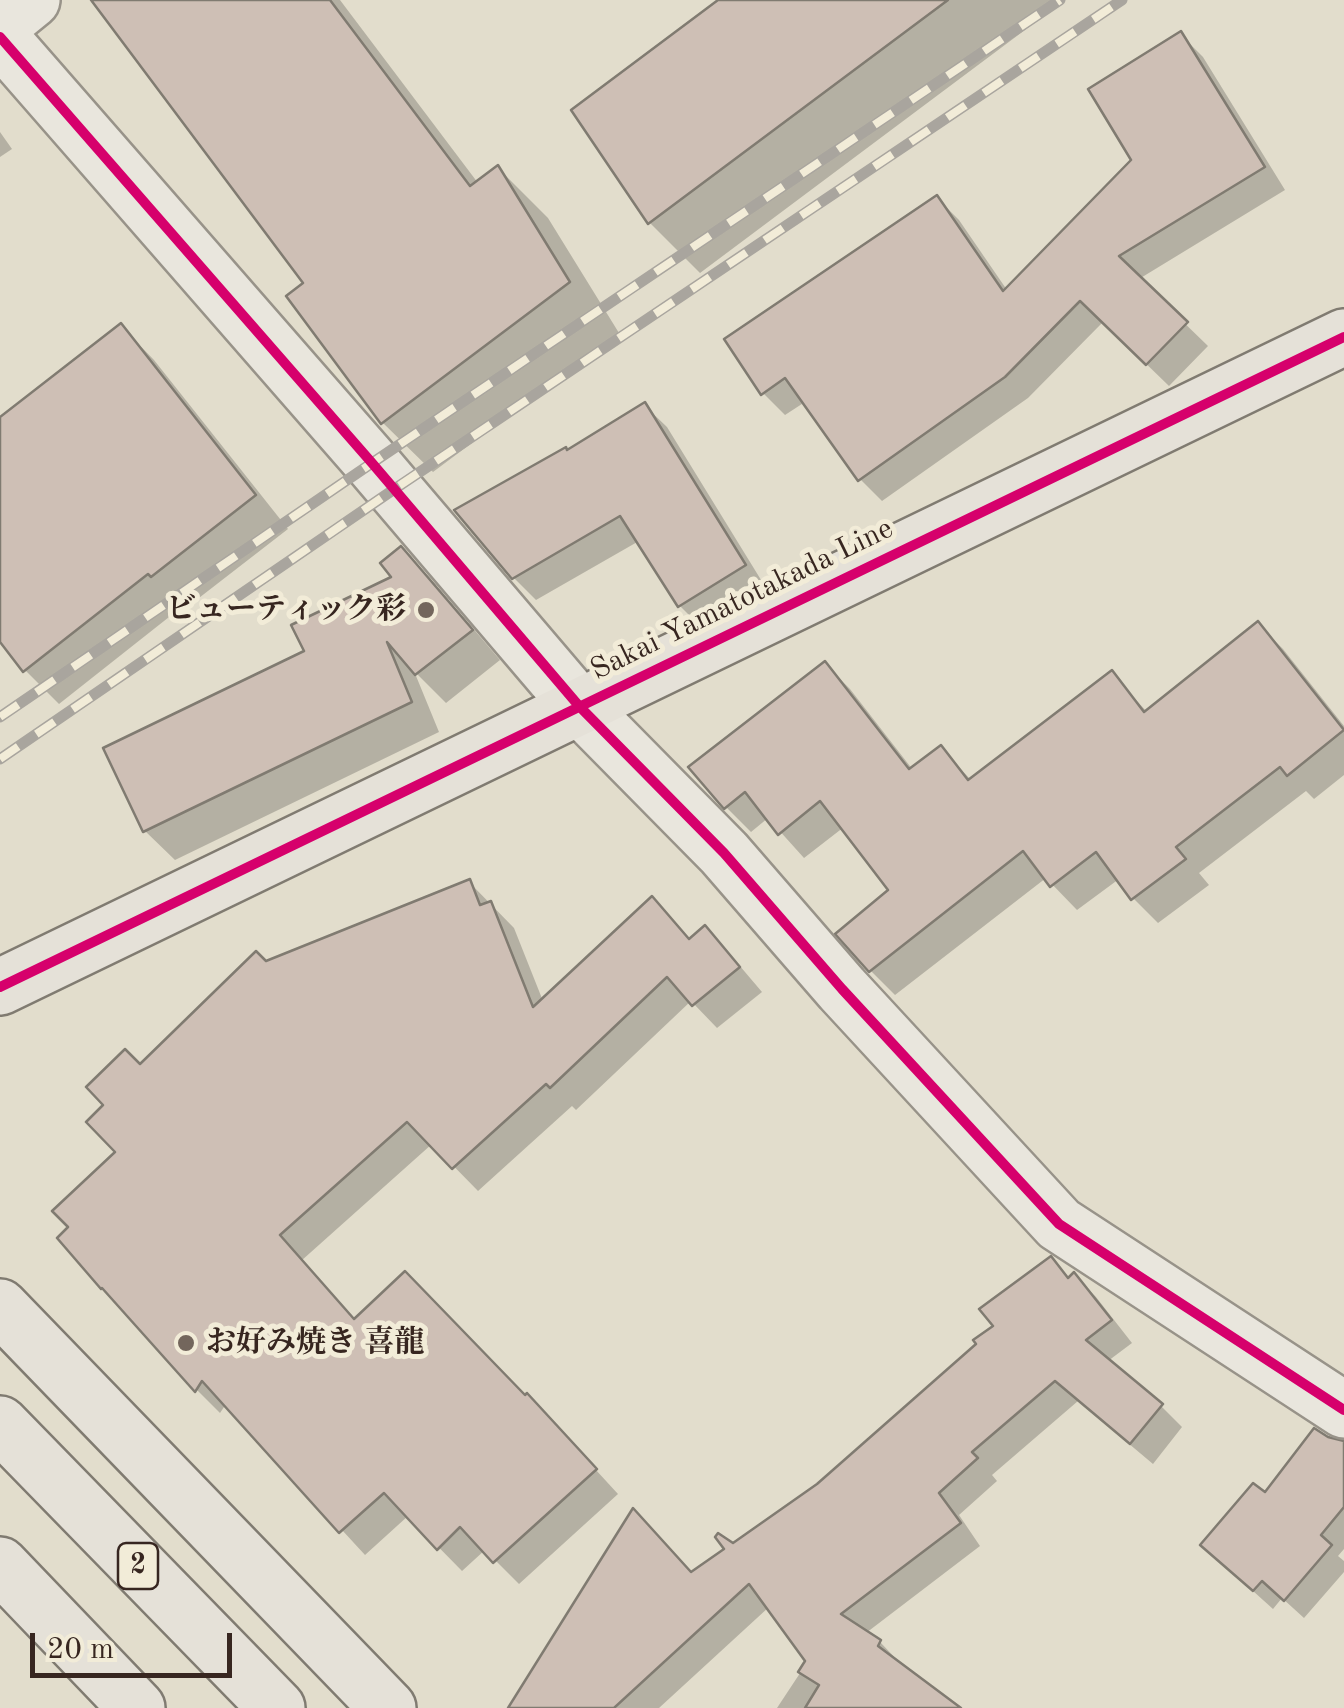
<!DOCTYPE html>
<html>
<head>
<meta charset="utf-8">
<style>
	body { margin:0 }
	#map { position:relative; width:1344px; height:1708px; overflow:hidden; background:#e2ddcc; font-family:"Old Standard TT",serif }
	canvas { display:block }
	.scale { position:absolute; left:30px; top:1633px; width:202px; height:45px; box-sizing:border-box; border:5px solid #372620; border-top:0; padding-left:12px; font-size:30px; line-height:35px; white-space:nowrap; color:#372620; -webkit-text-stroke:8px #f2ecd8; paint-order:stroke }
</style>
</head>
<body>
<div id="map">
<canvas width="1344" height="1708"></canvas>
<div class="scale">20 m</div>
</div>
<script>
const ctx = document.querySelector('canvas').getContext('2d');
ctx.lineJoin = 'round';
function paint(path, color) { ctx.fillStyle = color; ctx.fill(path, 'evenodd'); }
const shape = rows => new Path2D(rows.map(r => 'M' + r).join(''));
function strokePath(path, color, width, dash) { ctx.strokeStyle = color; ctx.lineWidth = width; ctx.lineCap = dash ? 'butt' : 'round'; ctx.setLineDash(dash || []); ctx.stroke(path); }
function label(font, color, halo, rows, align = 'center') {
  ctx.font = font + ' "Old Standard TT","Noto Serif JP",serif'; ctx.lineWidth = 10; ctx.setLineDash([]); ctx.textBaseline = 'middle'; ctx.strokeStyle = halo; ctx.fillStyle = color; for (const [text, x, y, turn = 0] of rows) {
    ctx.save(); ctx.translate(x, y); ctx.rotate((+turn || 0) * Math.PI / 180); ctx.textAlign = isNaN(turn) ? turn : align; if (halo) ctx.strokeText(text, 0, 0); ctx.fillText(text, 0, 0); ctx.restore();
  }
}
paint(shape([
	[124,0,340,0,478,183,498,168,548,218,619,333,433,472,382,422,307,284],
	[722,0,1065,0,700,273,650,223],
	[1181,35,1203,57,1285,190,1139,279,1208,346,1169,386,1103,322,1028,398,882,501,860,479,805,402,785,415,763,393,937,198,959,220,1007,290,1135,160],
	[0,132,12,149,0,157],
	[121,326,154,360,288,529,186,608,183,606,59,704,25,670,0,638,0,425],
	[644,405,667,427,766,588,702,628,680,606,639,541,536,600,514,578,457,511,568,453],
	[401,549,430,578,500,660,446,703,414,671,439,732,175,860,145,831,106,750,308,652,395,578],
	[1258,624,1283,649,1344,726,1344,775,1314,799,1306,791,1199,873,1209,885,1158,923,1133,898,1119,879,1077,910,1046,878,895,995,870,970,892,890,844,827,804,858,768,818,751,832,726,807,825,664,850,689,913,770,941,748,971,780,1112,674,1148,713],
	[469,882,514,928,543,1001,652,899,691,941,705,928,728,952,762,992,717,1028,691,1001,576,1110,572,1106,478,1191,432,1144,301,1261,356,1322,525,1398,550,1420,618,1494,519,1584,485,1550,462,1571,408,1516,365,1555,226,1404,220,1413,197,1390,60,1238,71,1228,118,1152,140,1067,266,964],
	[1050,1259,1070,1279,1074,1275,1096,1297,1132,1343,1108,1361,1161,1406,1182,1427,1153,1464,1078,1401,992,1475,997,1481,959,1515,980,1546,866,1633,880,1642,901,1664,955,1708,777,1708,808,1661,769,1607,659,1708,511,1708,692,1574,819,1486,996,1326],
	[1344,1450,1344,1549,1338,1556,1344,1561,1344,1572,1304,1618,1282,1598,1273,1609,1223,1564,1265,1496]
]), '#0003');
const building = shape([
	[91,0,330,0,470,186,498,165,570,282,381,424,286,296,303,283,91,0],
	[718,0,948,0,648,224,571,110,718,0],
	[1181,31,1265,167,1119,256,1188,322,1146,365,1080,301,1005,377,858,481,785,378,761,395,724,339,937,195,1003,291,1131,160,1088,89,1181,31],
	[121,323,256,495,151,577,148,574,23,672,0,642,0,417,121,323],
	[645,402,746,565,678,607,620,516,512,579,454,510,566,447,567,450,645,402],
	[401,546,473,630,415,675,387,642,412,702,143,832,103,748,304,651,291,625,391,577,380,563,401,546],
	[1258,621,1344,730,1287,776,1280,767,1176,847,1186,859,1131,900,1096,852,1050,887,1023,851,869,972,835,934,888,890,820,801,778,835,745,792,724,809,688,767,825,661,909,769,941,745,968,780,1112,670,1144,712,1258,621],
	[470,879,480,905,491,901,533,1007,652,896,689,939,705,925,740,967,692,1006,667,977,550,1088,546,1084,452,1169,407,1122,280,1235,354,1319,405,1271,525,1395,527,1393,597,1469,493,1563,460,1527,437,1550,384,1493,339,1533,202,1381,195,1392,102,1288,101,1289,57,1238,68,1227,52,1211,115,1152,86,1122,103,1105,86,1087,125,1049,140,1064,256,951,266,961,470,879],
	[1051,1256,1068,1278,1074,1272,1112,1320,1086,1340,1163,1404,1130,1444,1055,1381,972,1452,978,1458,939,1493,961,1523,841,1614,881,1640,878,1646,961,1708,805,1708,819,1685,798,1672,805,1661,749,1584,614,1708,508,1708,633,1508,691,1572,724,1549,715,1537,718,1533,733,1543,817,1484,976,1344,973,1340,993,1326,979,1309,1051,1256],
	[1314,1428,1328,1437,1344,1441,1344,1507,1321,1535,1332,1545,1284,1601,1262,1581,1253,1591,1200,1545,1253,1483,1265,1492,1314,1428]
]);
paint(building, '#cebfb5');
strokePath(building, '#807b71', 2.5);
const minor = shape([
	[0,26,32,0],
	[0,37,372,463,579,706,724,853,842,989,1059,1224,1344,1410]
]);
const primary = shape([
	[0,987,1344,337],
	[0,1307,388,1708],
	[0,1424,277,1708]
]);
const motorway = shape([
	[0,1565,137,1708]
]);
strokePath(minor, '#989389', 60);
strokePath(primary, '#807b71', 60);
strokePath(motorway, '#807b71', 60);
strokePath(minor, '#e9e6dd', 55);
strokePath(primary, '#e5e1d8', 55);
strokePath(motorway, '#e5e1d8', 55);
const rail = shape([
	[0,717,372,463,1060,0],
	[0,759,393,490,1122,0]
]);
strokePath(rail, '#a9a59e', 11);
strokePath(rail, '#f2ecd8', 8, [22]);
strokePath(shape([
	[0,37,372,463,579,706,724,853,842,989,1059,1224,1344,1410],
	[0,987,1344,337]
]), '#d6006c', 10);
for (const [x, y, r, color] of [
	[426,610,10,"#73665c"],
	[186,1343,10,"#73665c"]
]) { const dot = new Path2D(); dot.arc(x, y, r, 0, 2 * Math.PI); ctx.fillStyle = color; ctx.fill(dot); strokePath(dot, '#f2ecd8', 4); }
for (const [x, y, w] of [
	[138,1566,40]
]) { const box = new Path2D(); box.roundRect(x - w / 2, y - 23, w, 46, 8); ctx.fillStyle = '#f2ecd8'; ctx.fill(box); strokePath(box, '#372620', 2.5); }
label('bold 28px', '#372620', null, [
	["2",138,1566]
]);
label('30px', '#372620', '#f2ecd8', [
	["Sakai Yamatotakada Line",742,600,-26]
]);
label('bold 30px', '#372620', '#f2ecd8', [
	["ビューティック彩",406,610],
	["お好み焼き 喜龍",206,1343,"left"]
], 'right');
</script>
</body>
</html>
